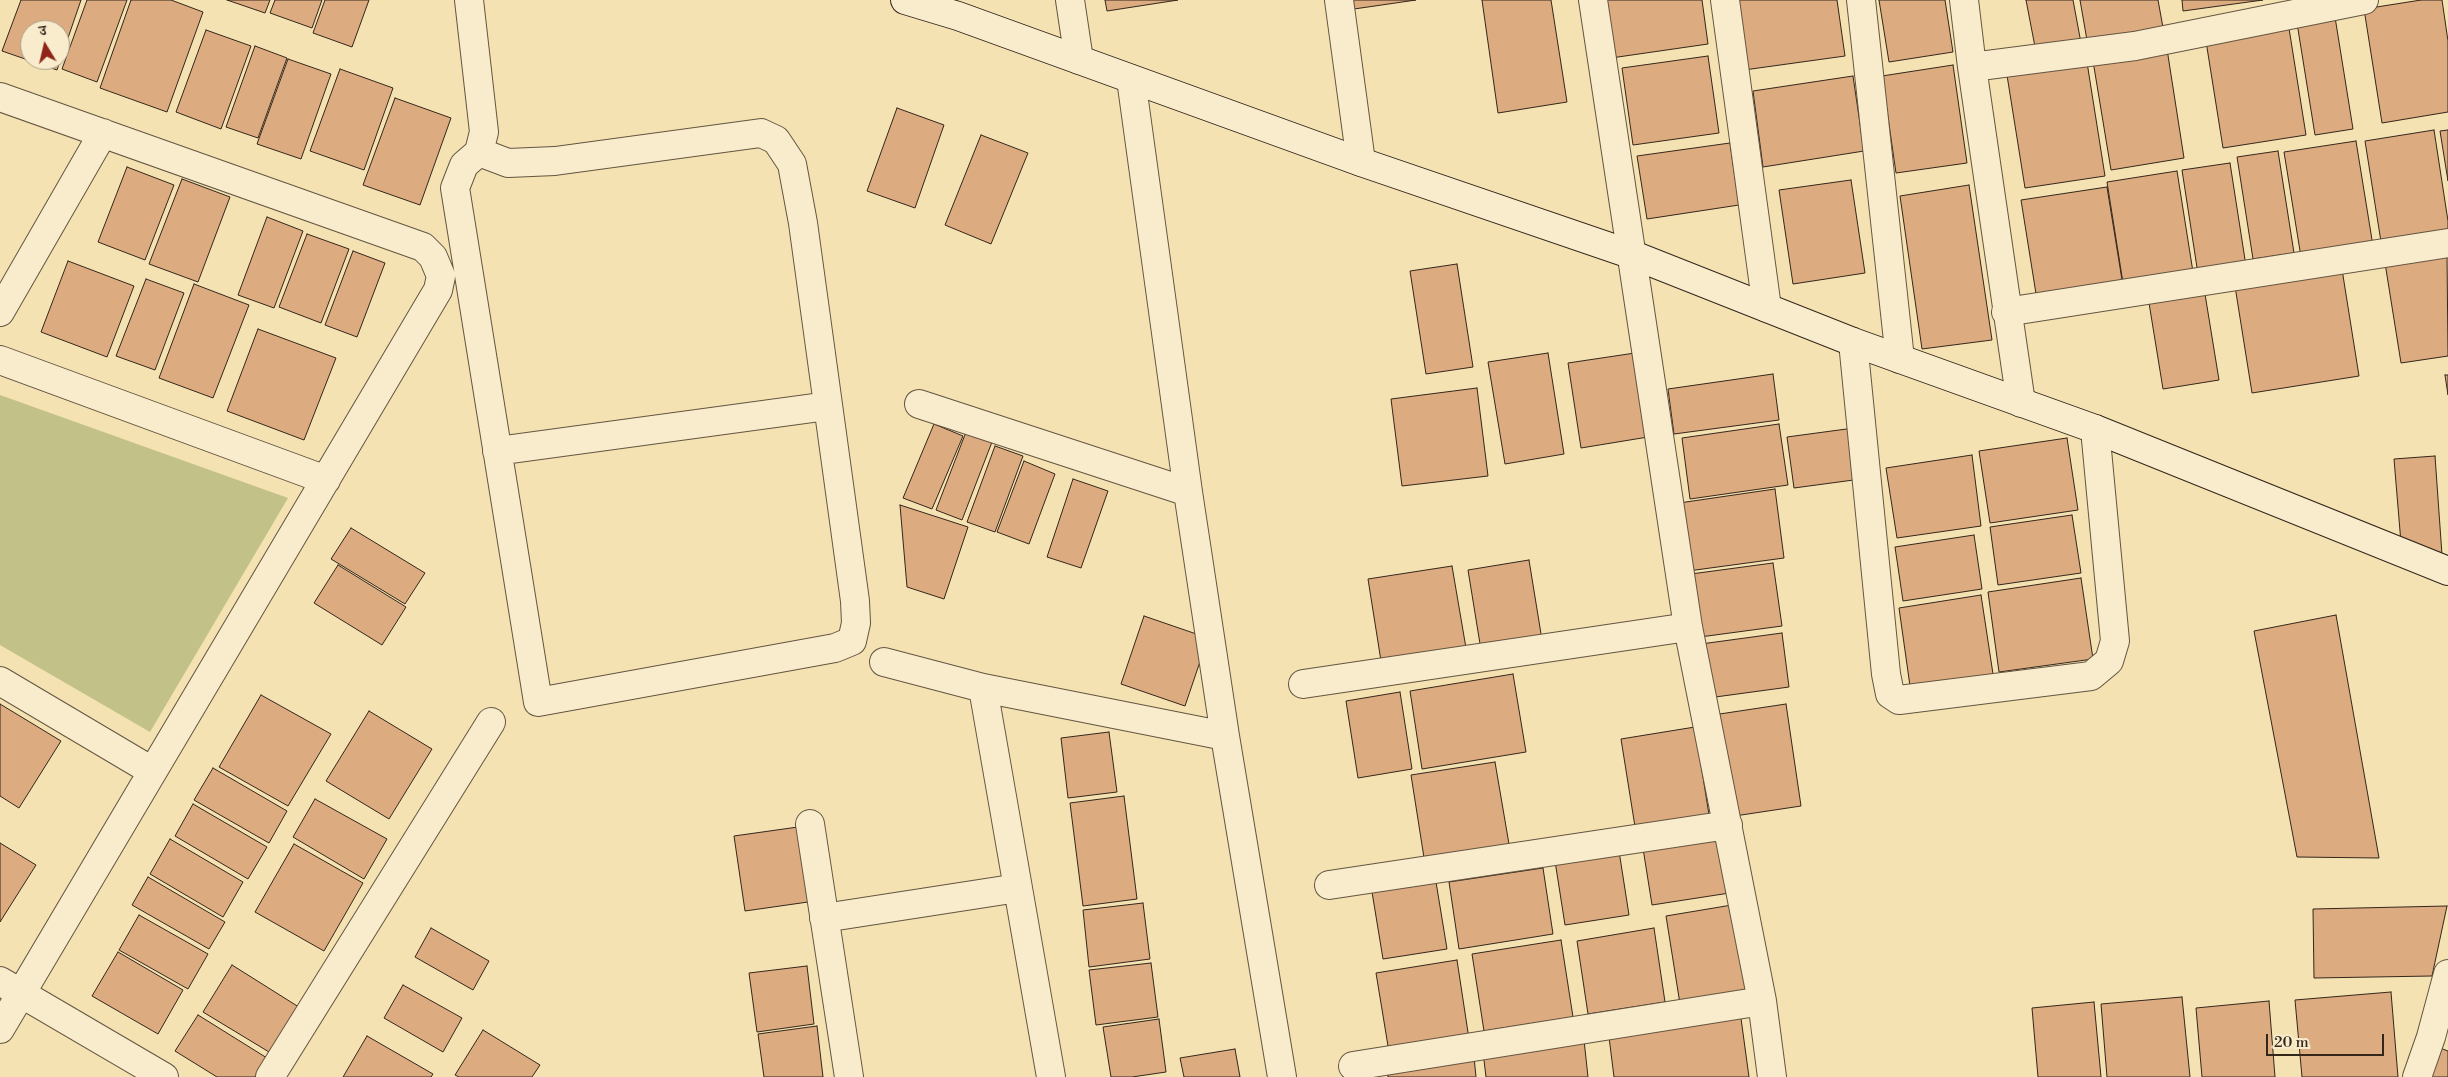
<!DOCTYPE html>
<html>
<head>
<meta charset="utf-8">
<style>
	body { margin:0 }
	#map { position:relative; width:2448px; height:1077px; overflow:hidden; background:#f4e2b2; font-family:"Libre Bodoni","Noto Serif Devanagari",serif }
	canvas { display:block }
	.north { position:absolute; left:20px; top:20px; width:50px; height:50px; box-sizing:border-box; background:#f8eccd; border:1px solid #aa9d86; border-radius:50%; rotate:351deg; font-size:14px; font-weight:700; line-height:20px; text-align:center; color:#34261b }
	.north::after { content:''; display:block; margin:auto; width:18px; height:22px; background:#8f2418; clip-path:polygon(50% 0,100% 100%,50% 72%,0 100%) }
	.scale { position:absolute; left:2266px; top:1034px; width:118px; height:22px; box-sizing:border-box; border:2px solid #34261b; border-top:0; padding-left:6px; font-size:15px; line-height:18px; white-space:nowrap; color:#34261b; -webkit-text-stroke:4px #f8eccd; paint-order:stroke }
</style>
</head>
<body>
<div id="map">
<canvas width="2448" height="1077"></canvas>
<div class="north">उ</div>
<div class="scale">20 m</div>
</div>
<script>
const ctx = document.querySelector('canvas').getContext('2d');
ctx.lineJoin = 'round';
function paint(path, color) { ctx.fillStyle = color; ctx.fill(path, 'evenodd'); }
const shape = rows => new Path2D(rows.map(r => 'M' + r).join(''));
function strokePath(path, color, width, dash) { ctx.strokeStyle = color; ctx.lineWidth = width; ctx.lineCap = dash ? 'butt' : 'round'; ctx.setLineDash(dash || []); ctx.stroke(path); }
paint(shape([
	[0,395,288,498,150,732,0,645]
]), '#c2c187');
const building = shape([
	[21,0,81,0,57,70,2,51,21,0],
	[30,30,60,30,60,60,30,60,30,30],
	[87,0,127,0,97,82,62,69,87,0],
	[131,0,171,0,203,12,167,112,100,88,131,0],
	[227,0,270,0,265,13,227,0],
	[275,0,322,0,312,28,270,13,275,0],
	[325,0,369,0,352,47,313,33,325,0],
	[1105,0,1178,0,1107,11,1105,0],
	[1353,0,1416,0,1354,9,1353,0],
	[1482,0,1551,0,1567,102,1498,113,1482,0],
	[1603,0,1702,0,1708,44,1611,58,1603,0],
	[1733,0,1837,0,1845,56,1744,70,1733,0],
	[1879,0,1945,0,1953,52,1889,62,1879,0],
	[2026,0,2073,0,2081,43,2036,52,2026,0],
	[2080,0,2158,0,2164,33,2088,46,2080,0],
	[2182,0,2263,0,2183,11,2182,0],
	[2421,0,2442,0,2448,41,2448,112,2382,123,2364,9,2421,0],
	[2335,17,2353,129,2315,135,2297,23,2335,17],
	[2288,22,2306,135,2223,148,2205,35,2288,22],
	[206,30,251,46,221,129,176,112,206,30],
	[255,46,287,58,258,138,226,127,255,46],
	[2167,49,2184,158,2111,170,2093,61,2167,49],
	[1708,56,1719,133,1633,145,1622,68,1708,56],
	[2086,56,2105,176,2025,188,2006,69,2086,56],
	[288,59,331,74,301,159,257,144,288,59],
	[1953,65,1967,163,1896,173,1882,76,1953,65],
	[340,69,393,88,364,170,310,151,340,69],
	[1853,76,1864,151,1763,167,1753,91,1853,76],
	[395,98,451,118,420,205,363,185,395,98],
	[897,108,944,125,915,208,867,191,897,108],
	[2434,130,2448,221,2448,238,2382,248,2365,141,2434,130],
	[2448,130,2448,181,2440,131,2448,130],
	[981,135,1028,153,991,244,945,225,981,135],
	[2356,141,2373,246,2301,257,2284,152,2356,141],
	[1730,143,1739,205,1647,219,1637,156,1730,143],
	[2278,151,2294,253,2253,259,2237,157,2278,151],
	[2230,163,2246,266,2198,274,2182,170,2230,163],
	[127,167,174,185,145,260,98,242,127,167],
	[2177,171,2193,272,2123,283,2107,182,2177,171],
	[182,179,230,197,198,282,149,264,182,179],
	[1851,180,1865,273,1793,284,1779,190,1851,180],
	[1969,185,1992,340,1922,349,1900,196,1969,185],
	[2107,187,2123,286,2037,300,2021,200,2107,187],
	[267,217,303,231,274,308,238,295,267,217],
	[307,234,349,249,321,323,279,307,307,234],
	[353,251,385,263,357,337,325,325,353,251],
	[2447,253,2448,356,2401,363,2385,263,2447,253],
	[68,261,134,286,107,357,41,332,68,261],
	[2341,263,2359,376,2252,393,2234,280,2341,263],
	[1457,264,1473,367,1426,374,1410,271,1457,264],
	[146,279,184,293,155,370,116,356,146,279],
	[194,284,249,305,213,398,159,378,194,284],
	[2205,294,2219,380,2163,389,2149,303,2205,294],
	[258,329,336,358,304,440,227,411,258,329],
	[1548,353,1564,454,1505,464,1488,362,1548,353],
	[1635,353,1648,437,1581,448,1568,363,1635,353],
	[1773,374,1779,420,1674,434,1668,389,1773,374],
	[2445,375,2448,375,2448,395,2445,375],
	[1477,388,1488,476,1402,486,1391,399,1477,388],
	[934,424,963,436,932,509,903,498,934,424],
	[1779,424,1788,485,1690,499,1682,438,1779,424],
	[1854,428,1861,479,1794,488,1787,437,1854,428],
	[966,432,992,442,962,520,936,510,966,432],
	[2067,438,2078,510,1990,523,1979,451,2067,438],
	[995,446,1023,456,995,532,967,522,995,446],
	[1972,455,1981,526,1897,538,1886,468,1972,455],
	[2435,456,2442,555,2401,543,2394,459,2435,456],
	[1024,461,1055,474,1029,544,997,532,1024,461],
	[1073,479,1108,491,1081,568,1047,557,1073,479],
	[1775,489,1784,558,1688,571,1679,503,1775,489],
	[900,505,968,527,944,599,907,587,900,505],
	[2072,515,2081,573,1998,585,1990,527,2072,515],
	[351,528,425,573,405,604,331,559,351,528],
	[1974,535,1982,589,1903,601,1895,547,1974,535],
	[1529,560,1542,640,1481,650,1468,570,1529,560],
	[1773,563,1782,626,1700,637,1691,574,1773,563],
	[338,565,406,607,382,645,314,603,338,565],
	[1452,566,1466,648,1381,661,1368,579,1452,566],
	[2081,578,2093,659,1999,672,1988,592,2081,578],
	[1981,595,1993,674,1910,686,1899,608,1981,595],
	[2336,615,2379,858,2297,857,2254,631,2336,615],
	[1144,616,1208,638,1185,706,1121,684,1144,616],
	[1782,633,1789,687,1708,698,1701,644,1782,633],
	[1513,674,1526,752,1422,769,1410,691,1513,674],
	[1400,692,1412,769,1358,778,1346,701,1400,692],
	[261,695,331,734,288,806,219,767,261,695],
	[0,704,61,741,19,808,0,796,0,704],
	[1786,704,1801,806,1728,817,1713,715,1786,704],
	[369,711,432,749,389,819,326,781,369,711],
	[1695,727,1710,821,1636,833,1621,739,1695,727],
	[1109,732,1117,792,1068,798,1061,738,1109,732],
	[1495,762,1510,850,1425,864,1411,775,1495,762],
	[213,768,287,811,269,843,194,800,213,768],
	[1124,796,1137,899,1083,906,1070,803,1124,796],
	[315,799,387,839,364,879,293,837,315,799],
	[193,804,267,847,248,879,175,836,193,804],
	[798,827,808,902,745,911,734,836,798,827],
	[1726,829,1736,892,1652,905,1642,842,1726,829],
	[170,839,243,882,223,917,150,874,170,839],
	[0,843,36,865,0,922,0,843],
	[294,844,363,883,324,951,255,912,294,844],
	[1619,851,1629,915,1565,925,1555,861,1619,851],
	[1543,868,1553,934,1459,949,1449,882,1543,868],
	[148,877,225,922,209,949,132,905,148,877],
	[1436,882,1447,949,1383,959,1372,892,1436,882],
	[1143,903,1150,959,1089,967,1083,910,1143,903],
	[1738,904,1752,992,1680,1004,1666,916,1738,904],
	[2447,906,2432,976,2314,978,2313,909,2447,906],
	[139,915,208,954,188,989,119,950,139,915],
	[431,928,489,961,473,990,415,957,431,928],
	[1654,928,1665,1002,1588,1014,1577,941,1654,928],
	[1561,940,1573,1017,1484,1031,1472,954,1561,940],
	[118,952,183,990,158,1034,92,996,118,952],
	[1457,960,1469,1039,1389,1052,1376,973,1457,960],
	[1151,963,1158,1017,1096,1025,1089,970,1151,963],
	[232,965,302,1009,274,1055,203,1012,232,965],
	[807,966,814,1024,757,1032,749,973,807,966],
	[403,985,462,1018,443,1052,384,1018,403,985],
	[2391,992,2398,1077,2302,1077,2295,1000,2391,992],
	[2182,997,2190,1077,2107,1077,2101,1004,2182,997],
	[2269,1001,2275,1077,2202,1077,2196,1008,2269,1001],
	[2094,1002,2101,1077,2038,1077,2032,1008,2094,1002],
	[1740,1011,1749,1077,1614,1077,1608,1029,1740,1011],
	[198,1015,267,1058,255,1077,217,1077,175,1051,198,1015],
	[1159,1019,1166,1072,1132,1077,1111,1077,1103,1027,1159,1019],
	[817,1026,823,1077,764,1077,758,1034,817,1026],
	[483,1030,540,1065,532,1077,459,1077,455,1075,483,1030],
	[367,1036,433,1074,431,1077,343,1077,367,1036],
	[1584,1040,1588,1077,1486,1077,1483,1052,1584,1040],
	[2440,1048,2448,1051,2448,1077,2431,1077,2440,1048],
	[1235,1049,1240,1077,1184,1077,1180,1058,1235,1049],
	[1474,1057,1476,1077,1388,1077,1387,1067,1474,1057]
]);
paint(building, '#dcab80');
strokePath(building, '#34261b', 1);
const street = shape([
	[469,0,484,132,479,152,464,165,455,188,538,702,835,648,852,641,856,623,855,601,803,223,792,164,776,140,761,133,555,161,508,163,479,152],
	[1070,0,1079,60],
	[1339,0,1361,162],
	[1593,0,1688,627,1762,1001,1772,1077],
	[1725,0,1767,308],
	[1861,0,1900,359],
	[1964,0,1972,67,2021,403],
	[1972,67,2135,46,2364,0],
	[1131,79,1188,492,1225,736,1282,1077],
	[0,97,423,247,433,257,441,276,438,290,0,1029],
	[0,312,103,133],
	[2006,312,2448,243],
	[1853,342,1886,674,1890,694,1899,700,2091,676,2109,661,2115,641,2095,429],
	[0,360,326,480],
	[919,404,1188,492],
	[497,451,828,406],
	[884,662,983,688,1225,736],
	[0,681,152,771],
	[1303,684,1688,627],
	[983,688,1051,1077],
	[810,824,849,1077],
	[1329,885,1728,825],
	[824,918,1018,888],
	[0,981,164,1077],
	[1353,1066,1762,1001],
	[270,1077,491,722],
	[2417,1077,2431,1037,2448,974]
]);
const secondary = shape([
	[905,0,958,16,1361,162,1633,255,1853,342,2095,429,2448,571]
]);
strokePath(street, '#645541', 30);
strokePath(secondary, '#34261b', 30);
strokePath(street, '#f8eccd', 28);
strokePath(secondary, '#f8eccd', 28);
</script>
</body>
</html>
